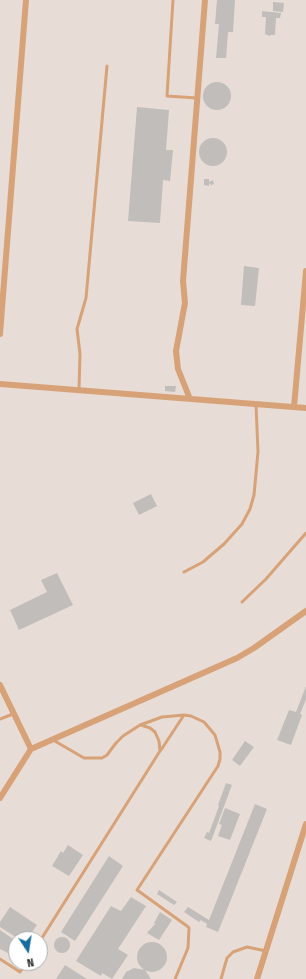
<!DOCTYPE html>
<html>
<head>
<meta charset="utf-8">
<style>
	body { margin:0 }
	#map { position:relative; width:306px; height:979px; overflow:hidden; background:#eeeae7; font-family:"Fira Sans Condensed",sans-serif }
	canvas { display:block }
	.north { position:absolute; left:8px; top:931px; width:40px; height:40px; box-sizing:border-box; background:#fff; border:1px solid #adadac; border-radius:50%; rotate:168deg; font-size:11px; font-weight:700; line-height:16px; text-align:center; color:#323130 }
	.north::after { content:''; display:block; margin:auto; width:14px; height:18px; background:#156d9d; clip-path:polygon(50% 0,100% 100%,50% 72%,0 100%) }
</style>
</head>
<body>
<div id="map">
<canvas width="306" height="979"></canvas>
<div class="north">N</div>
</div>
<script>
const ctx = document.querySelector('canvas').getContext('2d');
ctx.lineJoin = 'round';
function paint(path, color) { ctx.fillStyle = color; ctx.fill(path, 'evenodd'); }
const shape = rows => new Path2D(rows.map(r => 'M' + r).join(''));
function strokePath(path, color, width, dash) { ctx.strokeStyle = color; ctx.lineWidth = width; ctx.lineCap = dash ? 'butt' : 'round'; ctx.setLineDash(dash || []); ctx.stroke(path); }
paint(shape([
	[0,0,306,0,306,979,0,979],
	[16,939,40,939,40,963,16,963]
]), '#e8ddd6');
paint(shape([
	[217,0,235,0,233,32,228,32,226,58,216,58,219,24,215,24],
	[273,2,284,3,283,12,273,11],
	[262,11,281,13,280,18,276,18,275,35,271,35,270,36,265,34,266,17,262,17],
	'203 96a14 14 0 1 1 28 0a14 14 0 1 1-28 0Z',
	[137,107,169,110,166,150,173,150,170,181,163,180,160,223,128,221],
	'199 152a14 14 0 1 1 28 0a14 14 0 1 1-28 0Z',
	[204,179,209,179,209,182,213,180,214,184,211,185,209,183,209,186,204,185],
	[244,266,259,268,255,306,241,305],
	[165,386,176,386,175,392,165,391],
	[151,494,157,506,139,515,133,503],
	[57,573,73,605,19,630,10,610,47,592,41,580],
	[306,686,306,699,300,714,302,715,291,745,277,740,289,710,296,712],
	[245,741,254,747,240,766,232,760],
	[226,783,232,785,211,841,204,838,207,832,209,833,219,806,218,805],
	[255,804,267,809,218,932,206,927,207,924,201,920,199,922,184,912,188,907,209,920],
	[225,808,240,814,230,840,218,836,222,825,219,824],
	[68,845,83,855,69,876,52,866,61,851,63,853],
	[109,856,123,866,75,941,61,932],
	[159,890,177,902,174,905,157,894],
	[131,897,146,906,118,949,128,955,112,979,102,973,101,976,76,961,111,906,121,911],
	[10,907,37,925,27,939,19,939,0,927,0,922],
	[160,912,172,920,159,940,147,933,155,924,154,923],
	[0,930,16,941,10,954,0,949],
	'54 945a8 8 0 1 1 16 0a8 8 0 1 1-16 0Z',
	'137 957a15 15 0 1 1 30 0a15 15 0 1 1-30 0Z',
	[65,965,87,979,56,979],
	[134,968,145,970,151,979,122,979,126,972]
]), '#c1bdba');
strokePath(shape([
	[173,0,167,96,197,98],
	[79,390,80,354,77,329,86,298,107,66],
	[184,572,203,562,224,544,242,524,250,509,254,495,258,452,256,404],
	[242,602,266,579,306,533],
	[0,719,13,714],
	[53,740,84,758,102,758,107,755,116,743,123,736,140,725,162,717,184,715,191,716,204,722,215,735,220,752,220,759,218,766,137,890,187,926,189,928,188,948,175,979],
	[161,750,184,715],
	[40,941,160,751,159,741,155,732,150,728,141,725],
	[0,959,20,972,26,963],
	[221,979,227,958,233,952,247,947,266,951]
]), '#d8a278', 3);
strokePath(shape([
	[0,334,26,0],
	[0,384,306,408],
	[190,399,178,369,176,351,185,303,183,281,205,0],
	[294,407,306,271],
	[0,685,31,749,237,658,254,648,306,611],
	[0,798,31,749],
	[257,979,306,824]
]), '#d8a278', 6);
</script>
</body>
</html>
